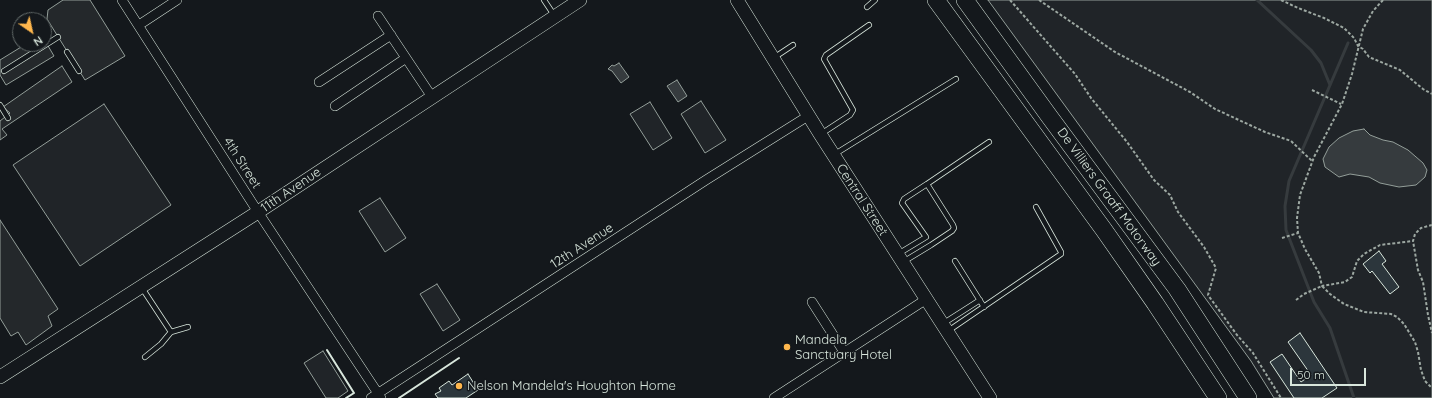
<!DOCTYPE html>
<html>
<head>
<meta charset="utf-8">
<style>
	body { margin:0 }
	#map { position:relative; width:1432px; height:398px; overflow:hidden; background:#14181c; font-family:Quicksand,sans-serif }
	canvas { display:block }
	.north { position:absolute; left:12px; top:12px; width:40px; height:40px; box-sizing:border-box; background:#14181c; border:1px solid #626a69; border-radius:50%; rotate:146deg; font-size:11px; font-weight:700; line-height:16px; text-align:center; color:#d8e6dc }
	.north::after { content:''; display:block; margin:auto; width:14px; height:18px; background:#ffb74d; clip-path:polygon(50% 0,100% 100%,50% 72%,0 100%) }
	.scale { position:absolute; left:1290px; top:368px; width:76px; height:18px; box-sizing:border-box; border:2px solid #d8e6dc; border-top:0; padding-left:5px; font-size:12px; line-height:14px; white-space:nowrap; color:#d8e6dc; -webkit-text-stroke:3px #14181c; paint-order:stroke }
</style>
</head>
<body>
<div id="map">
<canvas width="1432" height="398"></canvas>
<div class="north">N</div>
<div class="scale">50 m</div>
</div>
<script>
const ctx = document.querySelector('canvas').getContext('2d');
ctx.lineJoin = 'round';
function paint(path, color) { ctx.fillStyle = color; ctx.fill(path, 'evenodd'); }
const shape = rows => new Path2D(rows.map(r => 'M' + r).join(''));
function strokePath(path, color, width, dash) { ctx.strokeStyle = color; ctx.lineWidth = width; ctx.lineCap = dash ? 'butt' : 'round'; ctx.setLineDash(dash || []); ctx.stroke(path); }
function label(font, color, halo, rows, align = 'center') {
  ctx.font = font + ' Quicksand,sans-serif'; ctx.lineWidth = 3; ctx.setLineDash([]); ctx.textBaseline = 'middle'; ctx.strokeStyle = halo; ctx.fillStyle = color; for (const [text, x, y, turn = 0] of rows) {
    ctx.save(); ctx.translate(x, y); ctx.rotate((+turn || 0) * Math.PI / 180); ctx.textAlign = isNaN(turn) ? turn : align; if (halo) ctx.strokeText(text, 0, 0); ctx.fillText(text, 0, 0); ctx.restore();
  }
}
const green = shape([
	[988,0,1432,0,1432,398,1274,398,1251,361,988,0],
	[701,101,726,140,705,153,681,114,701,101],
	[650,102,672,138,653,150,630,114,650,102],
	[104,104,171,205,80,266,13,165,104,104],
	[380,198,406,238,385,252,359,211,380,198],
	[437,284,460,320,443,331,420,294,437,284],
	[323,351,348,391,338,398,326,398,304,363,323,351]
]);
paint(green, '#202428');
strokePath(green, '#939e99', 1);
const parking = shape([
	[63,0,90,0,125,56,85,80,47,19,48,10,63,0],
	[44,39,54,56,6,85,0,75,0,60,26,44,44,44,44,39],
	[62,66,72,82,2,129,7,135,0,140,0,121,10,113,3,107,62,66],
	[0,220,58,309,48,316,52,326,26,345,18,332,11,336,0,318,0,220]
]);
paint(parking, '#24282b');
strokePath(parking, '#939e99', 1);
const water = shape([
	[619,63,629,77,621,83,612,71,608,69,612,65,614,66,619,63],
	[677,80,687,96,678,102,667,86,677,80],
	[1364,129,1370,135,1383,140,1393,142,1408,150,1423,163,1427,170,1425,177,1416,185,1399,187,1380,183,1369,177,1350,174,1339,177,1325,167,1323,159,1329,147,1339,138,1353,131,1364,129]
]);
paint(water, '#363b3e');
strokePath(water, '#939e99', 1);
strokePath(shape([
	[1257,0,1311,50,1321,63,1330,85],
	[1348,43,1289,181,1285,206,1286,230,1314,302,1330,328,1354,398]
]), '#363b3e', 3);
const building = shape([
	[1379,251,1386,261,1382,264,1399,287,1390,294,1372,271,1370,273,1363,264,1379,251],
	[1300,333,1337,388,1322,398,1294,398,1270,362,1282,354,1301,382,1311,375,1288,342,1300,333],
	[468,374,478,390,466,398,438,398,435,394,441,391,439,388,449,381,452,385,468,374]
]);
paint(building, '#2c363c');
strokePath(building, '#d8e6dc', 1);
const lane = shape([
	[544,0,554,15],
	[867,7,875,0],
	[67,52,79,71],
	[775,57,793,45],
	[4,71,58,37],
	[0,105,8,118],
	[821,134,850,115,853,110,824,59,826,55,869,25],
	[835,154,956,79],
	[927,184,989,142],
	[898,254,926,237,902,203,904,199,927,184,953,225,954,228,952,231,931,245,903,262],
	[955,261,984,307],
	[142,288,171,332,161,344,145,357],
	[944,323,980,300],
	[948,331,1061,254,1061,252,1036,207],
	[171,332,188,327]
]);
const street = shape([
	[122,0,258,212,381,398],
	[378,16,432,97],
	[139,25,177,0],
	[319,82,391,35],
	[335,106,406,58],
	[812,302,844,352],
	[371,398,706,180,808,116],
	[774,398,925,300]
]);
const secondary = shape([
	[737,0,820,134,990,398],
	[0,377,258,212,580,0]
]);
const highway = shape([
	[936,0,1104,230,1155,303,1218,398],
	[965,0,1049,116,1177,289,1248,398]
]);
strokePath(lane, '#d8e6dc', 6);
strokePath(street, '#d8e6dc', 10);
strokePath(secondary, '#d8e6dc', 14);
strokePath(highway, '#d8e6dc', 18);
strokePath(shape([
	[1010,0,1075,74,1091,98,1127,142,1154,180,1170,195,1178,212,1204,247,1216,268,1208,295,1237,335,1253,353,1281,398],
	[1039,0,1115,52,1190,92,1215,109,1265,132,1291,141,1312,161],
	[1281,0,1298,8,1324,18,1344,28,1354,38,1358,46,1363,49,1369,57,1400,70,1423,89,1432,94],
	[1383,0,1373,11,1363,29,1352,74,1342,104,1314,157,1300,195,1297,218,1298,233,1305,249,1319,273,1322,286,1345,282,1352,277,1357,261,1364,254,1380,245,1413,241],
	[1312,90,1341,104],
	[1432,225,1421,228,1415,234,1413,241,1418,270,1423,282,1428,315,1432,333],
	[1282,238,1298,233],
	[1296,300,1304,294,1322,286,1330,294,1344,304,1364,312,1391,314,1397,317,1404,324,1415,342,1418,352,1421,370,1425,381,1432,388]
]), '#9da8a2', 2, [3, 2]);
strokePath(lane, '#14181c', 4.5);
strokePath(street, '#14181c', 9);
strokePath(secondary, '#14181c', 13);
strokePath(highway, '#14181c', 17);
strokePath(shape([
	[327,350,354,393,346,398],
	[399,398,459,358]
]), '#d8e6dc', 2);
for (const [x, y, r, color] of [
	[787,347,4,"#ffb74d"],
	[459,386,4,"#ffb74d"]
]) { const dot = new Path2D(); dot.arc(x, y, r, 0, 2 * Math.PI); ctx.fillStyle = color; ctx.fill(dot); strokePath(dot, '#14181c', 1.5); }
label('13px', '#d8e6dc', '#14181c', [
	["4th Street",242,163,57],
	["11th Avenue",291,190,-34],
	["De Villiers Graaff Motorway",1109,197,54],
	["Central Street",862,200,57],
	["12th Avenue",582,246,-33]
]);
label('13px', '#d8e6dc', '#14181c', [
	["Mandela",795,340],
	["Sanctuary Hotel",795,355],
	["Nelson Mandela's Houghton Home",467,386]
], 'left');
</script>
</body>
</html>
